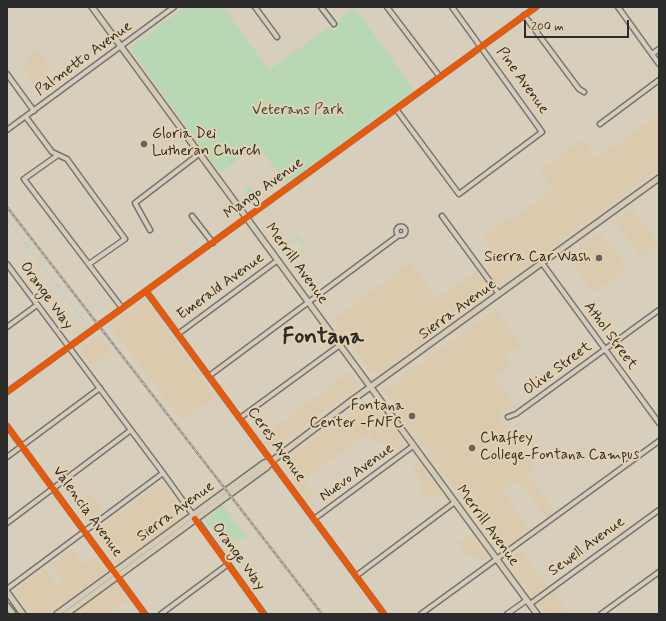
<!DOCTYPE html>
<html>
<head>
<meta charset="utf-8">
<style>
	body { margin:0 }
	#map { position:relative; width:666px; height:621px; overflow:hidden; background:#d7cebb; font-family:Mynerve,sans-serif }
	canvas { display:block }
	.frame { position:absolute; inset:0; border:8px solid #2b2b2b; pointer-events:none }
	.scale { position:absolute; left:524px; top:20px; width:105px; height:18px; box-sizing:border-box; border:2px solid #2b2b2b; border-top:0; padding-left:5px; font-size:12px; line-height:14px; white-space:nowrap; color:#2b2b2b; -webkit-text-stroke:3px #e3d1af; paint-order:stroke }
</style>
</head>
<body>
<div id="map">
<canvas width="666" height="621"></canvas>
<div class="frame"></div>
<div class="scale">200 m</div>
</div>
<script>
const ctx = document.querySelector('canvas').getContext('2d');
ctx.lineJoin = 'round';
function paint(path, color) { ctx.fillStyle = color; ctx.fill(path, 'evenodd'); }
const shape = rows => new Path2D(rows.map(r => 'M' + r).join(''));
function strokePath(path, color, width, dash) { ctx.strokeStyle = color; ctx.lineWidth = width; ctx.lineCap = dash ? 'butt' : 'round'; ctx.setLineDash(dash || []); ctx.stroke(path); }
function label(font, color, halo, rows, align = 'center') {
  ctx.font = font + ' Mynerve,sans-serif'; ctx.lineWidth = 4; ctx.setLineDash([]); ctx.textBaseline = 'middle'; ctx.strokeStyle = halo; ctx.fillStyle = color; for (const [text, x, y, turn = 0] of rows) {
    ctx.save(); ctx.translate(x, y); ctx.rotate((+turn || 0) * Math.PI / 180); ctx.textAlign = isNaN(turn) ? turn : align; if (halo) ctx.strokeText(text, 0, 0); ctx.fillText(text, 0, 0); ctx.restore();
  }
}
paint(shape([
	[38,50,51,68,37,79,41,86,38,88,22,67,28,63,26,59],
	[659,114,659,169,498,286,486,269,499,260,483,237,508,218,511,221,553,190,540,171,582,139,597,159],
	[632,209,659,244,642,257,615,221],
	[600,232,627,268,594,293,567,256],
	[410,263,437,299,476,271,490,290,490,293,381,372,378,371,373,374,333,320],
	[143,301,146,301,215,396,182,420,110,326],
	[495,309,521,345,505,357,510,365,494,377,517,408,502,411,500,415,501,422,507,425,505,427,535,467,527,473,555,512,547,518,518,480,502,491,530,530,500,550,384,393,385,390],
	[98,335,111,351,91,365,80,350],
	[350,372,360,386,271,450,262,437],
	[364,403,370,403,389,423,406,445,393,454,383,440,376,444,368,433,303,480,313,495,307,499,281,463],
	[418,462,443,494,436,499,432,494,426,498,417,487,423,482,412,466],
	[159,484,162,485,185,516,118,564,116,563,94,532],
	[90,492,103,510,86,522,73,504],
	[471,534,488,557,482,562,476,554,469,558,458,543],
	[72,549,85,566,96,557,106,571,49,614,30,614,13,591,45,569,58,586,64,581,51,564],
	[520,550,547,586,554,592,570,614,546,614,507,560],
	[115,583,127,600,112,610,115,614,73,614]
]), '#dccaaf');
paint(shape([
	[185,7,223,7,269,70,329,27,332,30,336,30,339,24,338,20,355,8,414,90,286,184,258,145,220,173,130,48],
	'245.5 192a4.5 4.5 0 1 1 9 0a4.5 4.5 0 1 1-9 0Z',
	[298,236,307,247,288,262,279,250],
	[297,239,305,247,289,258,283,249],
	[222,506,225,507,232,520,246,536,245,539,235,539,231,542,234,547,231,551,227,550,205,520]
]), '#b7d8b3');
strokePath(shape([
	[7,219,88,326]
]), '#a0d6d6', 1);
const minor = shape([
	[255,7,277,37],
	[321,7,334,24],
	[387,7,440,77],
	[618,7,659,64],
	[524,15,579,89,584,92],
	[652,54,659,49],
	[7,74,34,111],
	[396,109,459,194,542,132,452,7],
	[26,117,52,152,67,159,125,239,89,264],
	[600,124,659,80],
	[7,130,174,7],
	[58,155,24,179,122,308],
	[192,216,213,243],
	[442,216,499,294],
	'396.5 231a4.5 4.5 0 1 1 9 0a4.5 4.5 0 1 1-9 0Z',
	[150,230,135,203,199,154],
	[542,263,659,423],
	[7,264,163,473,264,614],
	[146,291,384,614],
	[7,327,37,305],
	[178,334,278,260],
	[209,376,399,235],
	[7,392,536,7],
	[508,417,516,414,659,310],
	[240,418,340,345],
	[7,426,145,614],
	[7,457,100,388],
	[314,519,413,446],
	[7,523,131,430],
	[356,576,455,502],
	[7,589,163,473],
	[530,604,659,510],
	[161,614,227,565],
	[421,614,659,441],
	[507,614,527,600],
	[601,614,659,572]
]);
const major = shape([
	[92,7,537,614],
	[7,592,23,614],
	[7,606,13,614],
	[57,614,264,463,272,461],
	[66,614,267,467,272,461,351,401,659,178]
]);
strokePath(minor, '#78746c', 7);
strokePath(major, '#78746c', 8);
strokePath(minor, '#d3ccbf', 4);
strokePath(major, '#d4cbb7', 5);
const rail = shape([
	[7,207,322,614]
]);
strokePath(rail, '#9a958c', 2.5);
strokePath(rail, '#e3d1af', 1, [3]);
strokePath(shape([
	[146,291,384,614],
	[7,392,536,7],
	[7,426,145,614],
	[195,519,264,614]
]), '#e8590c', 6);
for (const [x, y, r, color] of [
	[144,144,4,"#67645d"],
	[599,258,4,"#67645d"],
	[412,416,4,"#67645d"],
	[472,448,4,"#67645d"]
]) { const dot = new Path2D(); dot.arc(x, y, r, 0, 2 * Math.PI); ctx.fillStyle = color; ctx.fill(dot); strokePath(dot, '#e3d1af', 1.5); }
label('15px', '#2b2b2b', '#e3d1af', [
	["Palmetto Avenue",84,59,-36],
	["Pine Avenue",522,81,54],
	["Mango Avenue",264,189,-36],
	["Merrill Avenue",296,264,54],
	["Emerald Avenue",221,287,-36],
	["Orange Way",46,296,54],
	["Sierra Avenue",458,310,-36],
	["Athol Street",610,336,54],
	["Olive Street",558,369,-36],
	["Ceres Avenue",276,445,54],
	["Nuevo Avenue",357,473,-36],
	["Valencia Avenue",87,512,54],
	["Sierra Avenue",176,512,-36],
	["Merrill Avenue",487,526,54],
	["Sewell Avenue",587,547,-36],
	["Orange Way",238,557,54]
]);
label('15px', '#3c463e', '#e3d1af', [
	["Veterans Park",298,111]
]);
label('15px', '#2b2b2b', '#e3d1af', [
	["Gloria Dei",152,135],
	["Lutheran Church",152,152],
	["Sierra Car Wash",591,258,"right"],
	["Fontana",404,407,"right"],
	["Center -FNFC",404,424,"right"],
	["Chaffey",480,439],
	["College-Fontana Campus",480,456]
], 'left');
label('bold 23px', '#2b2b2b', '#e3d1af', [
	["Fontana",323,338]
]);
</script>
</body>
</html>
